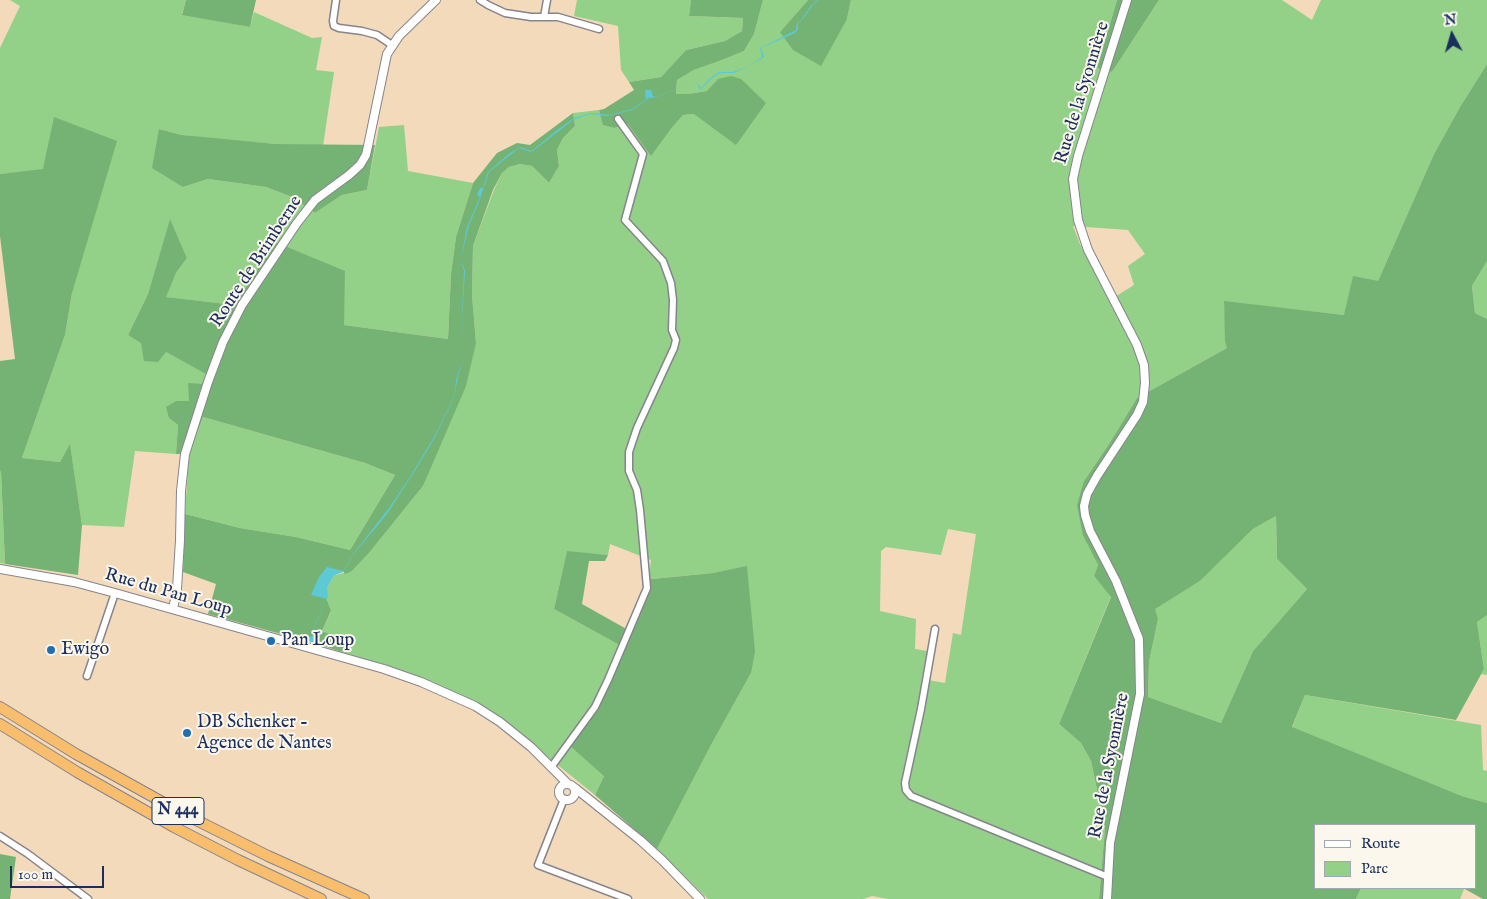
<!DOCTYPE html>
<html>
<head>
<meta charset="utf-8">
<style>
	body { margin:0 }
	#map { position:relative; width:1487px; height:899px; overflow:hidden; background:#f2daba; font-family:"IM FELL English",serif }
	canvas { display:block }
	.legend { position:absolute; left:1314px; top:824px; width:162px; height:65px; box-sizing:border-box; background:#fbf7ec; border:1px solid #a1a7b3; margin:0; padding:6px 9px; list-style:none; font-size:15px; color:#1b2f5e }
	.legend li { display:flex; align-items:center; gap:10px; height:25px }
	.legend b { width:25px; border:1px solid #a1a7b3 }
	.north { position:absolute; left:1427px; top:10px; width:50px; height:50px; -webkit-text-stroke:4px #fbf7ec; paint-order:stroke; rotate:354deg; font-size:14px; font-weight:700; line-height:20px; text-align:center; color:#1b2f5e }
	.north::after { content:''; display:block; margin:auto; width:18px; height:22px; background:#1b2f5e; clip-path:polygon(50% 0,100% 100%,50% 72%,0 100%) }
	.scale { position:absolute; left:10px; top:866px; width:94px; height:22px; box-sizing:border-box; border:2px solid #1b2f5e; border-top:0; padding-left:6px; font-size:15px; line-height:18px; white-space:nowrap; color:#1b2f5e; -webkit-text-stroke:4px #fbf7ec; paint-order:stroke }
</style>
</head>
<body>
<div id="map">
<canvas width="1487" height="899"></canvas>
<ul class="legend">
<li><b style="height:6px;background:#fff"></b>Route</li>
<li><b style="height:14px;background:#92d187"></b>Parc</li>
</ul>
<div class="north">N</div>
<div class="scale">100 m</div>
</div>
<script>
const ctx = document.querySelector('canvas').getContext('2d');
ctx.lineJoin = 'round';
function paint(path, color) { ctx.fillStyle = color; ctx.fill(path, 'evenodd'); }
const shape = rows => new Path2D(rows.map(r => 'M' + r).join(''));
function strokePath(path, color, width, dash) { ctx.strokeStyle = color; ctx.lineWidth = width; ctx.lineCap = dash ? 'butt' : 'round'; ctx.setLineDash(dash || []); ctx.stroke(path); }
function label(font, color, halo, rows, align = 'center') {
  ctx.font = font + ' "IM FELL English",serif'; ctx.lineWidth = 4; ctx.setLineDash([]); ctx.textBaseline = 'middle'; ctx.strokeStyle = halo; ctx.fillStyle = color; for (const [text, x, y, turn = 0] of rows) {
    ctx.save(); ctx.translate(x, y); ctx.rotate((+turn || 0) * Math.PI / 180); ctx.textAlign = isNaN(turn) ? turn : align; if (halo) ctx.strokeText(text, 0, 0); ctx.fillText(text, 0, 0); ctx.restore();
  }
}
paint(shape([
	[10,0,186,0,182,14,250,27,254,12,312,38,322,37,316,70,334,72,323,146,276,144,213,139,182,135,159,129,183,187,208,179,266,187,292,197,315,213,342,195,367,190,379,127,404,125,408,171,473,183,456,237,451,274,448,339,344,325,235,305,165,297,176,273,187,258,170,220,148,294,128,335,166,352,207,374,202,384,189,401,176,401,169,418,178,425,176,454,135,451,124,527,82,525,70,445,60,462,22,458,65,335,72,293,43,170,0,174,0,48,20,6],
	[577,0,691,0,689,16,743,18,742,31,725,41,686,50,661,77,629,82,621,70,618,26,574,16],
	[763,0,808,0,780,32,847,19,851,0,1117,0,1097,67,1112,72,1159,0,1282,0,1312,20,1321,0,1487,0,1487,64,1460,107,1434,154,1378,281,1344,315,1224,302,1227,348,1137,398,1109,444,1084,481,1083,536,1098,565,1094,576,1111,596,1059,724,1081,743,1091,761,1105,828,1099,899,888,899,872,896,863,899,708,899,657,849,711,745,751,673,747,567,713,573,652,579,649,578,651,560,610,544,608,555,567,552,554,609,623,647,604,776,595,795,528,741,466,699,410,674,342,652,346,640,322,631,331,612,327,599,327,588,332,579,335,575,352,571,369,553,423,486,476,343,472,295,473,246,494,190,502,173,509,167,520,164,532,166,549,183,559,166,557,150,563,138,575,126,573,113,599,110,604,125,614,128,628,124,670,130,683,115,694,114,718,79,708,91,688,94,676,94,677,80,694,70,722,60,744,51,754,34],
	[1073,226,1128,230,1145,254,1128,266,1134,285,1110,300,1080,244],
	[948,529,976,534,961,635,953,633,945,683,922,679,927,651,915,649,916,619,880,611,881,551,886,547,941,555],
	[1487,261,1487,319,1475,313,1472,286],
	[203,417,365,463,395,475,350,550,296,537,240,528,185,514,189,454],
	[0,471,1,472,5,564,0,563],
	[1276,516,1277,559,1307,589,1253,651,1221,723,1148,697,1149,662,1158,619,1154,609,1200,581,1253,529],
	[1487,614,1487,675,1481,674,1484,669,1477,622],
	[1305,695,1481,725,1483,770,1487,771,1487,803,1462,796,1292,728],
	[1361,888,1463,888,1464,889,1460,899,1356,899]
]), '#92d187');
paint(shape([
	[186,0,256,0,250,27,182,15],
	[691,0,763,0,754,34,744,51,722,60,694,70,677,80,676,94,688,94,707,91,718,79,731,76,741,79,766,103,736,145,694,114,683,115,670,130,651,156,628,124,614,128,603,125,599,110,604,109,634,90,629,82,661,77,686,50,725,41,742,31,743,18,689,16],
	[808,0,851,0,847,19,821,66,793,50,780,32],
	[1117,0,1159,0,1112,72,1097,68],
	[1487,64,1487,261,1472,286,1475,313,1487,319,1487,615,1477,622,1484,669,1456,720,1305,695,1292,727,1462,796,1487,803,1487,899,1483,899,1463,888,1476,888,1476,825,1316,825,1316,888,1361,888,1356,899,1099,899,1105,828,1091,761,1081,743,1059,724,1111,597,1094,576,1098,565,1083,536,1077,505,1084,481,1109,444,1137,398,1227,348,1225,341,1224,301,1344,315,1353,276,1378,281,1434,154,1460,107],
	[1276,516,1277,559,1307,589,1253,651,1221,723,1148,697,1149,662,1158,619,1155,609,1200,581,1253,529],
	[573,113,575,126,563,138,557,150,559,166,549,183,532,166,520,164,509,167,502,173,493,190,473,246,472,295,476,343,466,386,423,486,369,553,352,571,345,574,343,571,319,577,331,611,322,631,346,640,342,652,314,643,315,636,309,638,292,637,208,614,216,584,183,572,185,514,240,528,296,537,350,550,395,475,365,463,203,417,189,454,176,454,178,425,169,418,166,407,176,401,189,401,188,383,202,384,206,374,166,352,158,362,144,361,141,343,128,335,148,294,170,219,187,258,176,273,166,297,235,305,275,242,345,271,344,325,448,339,451,274,456,237,473,183,497,153,517,143,530,145],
	[54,117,117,141,72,293,65,335,22,458,60,462,70,444,82,525,78,575,5,564,1,472,0,471,0,361,15,359,0,236,0,174,43,169],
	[159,129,182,135,276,144,375,145,367,190,342,195,315,213,292,197,266,187,208,179,183,187,152,168],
	[567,551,608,555,605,561,589,561,582,604,630,631,649,578,652,579,713,573,747,566,755,652,751,673,711,745,657,849,595,795,604,776,569,745,596,707,623,647,554,609],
	[0,854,16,857,10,899,0,899]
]), '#75b374');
paint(shape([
	[817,0,818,0,813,5,803,19,798,23,798,29,795,33,761,48,764,57,749,66,734,73,720,73,711,79,700,90,697,84,691,83,657,97,649,98,644,102,632,110,612,115,607,116,590,114,573,120,533,151,531,152,519,148,489,172,479,202,469,225,461,259,465,271,462,318,464,358,458,376,455,394,449,408,434,439,416,469,387,514,353,555,343,572,335,575,332,579,327,588,328,597,315,625,315,636,314,643,292,637,309,638,314,635,315,624,327,599,311,595,319,577,327,567,343,571,354,553,389,508,410,477,434,437,449,407,455,393,456,380,458,373,464,359,462,312,464,271,461,259,467,227,480,197,477,195,480,188,483,188,488,172,510,153,520,147,531,151,533,150,557,130,574,118,591,113,610,115,632,109,646,100,645,90,651,90,653,96,656,97,691,83,698,84,701,88,710,78,719,72,733,72,749,66,762,57,760,48,796,30,797,23,802,19,810,7]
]), '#5dc9d5');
const minor = shape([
	[336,0,333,21,334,26,339,28,362,31,377,35,392,45],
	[480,0,488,5,505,13,531,17,558,17,599,29],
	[544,17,547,0],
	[935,629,921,709,905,783,906,790,911,796,1108,877],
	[87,676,115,593],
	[552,766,595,707,608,680,647,588,640,510,637,490,629,471,629,452,637,428,674,348,676,340,672,330,673,300,671,283,663,261,625,220,643,154,618,119],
	[564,799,538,865,628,899],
	[0,836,28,854,88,899]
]);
const tertiary = shape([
	[0,569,74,582,115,593,384,669,421,682,475,706,500,722,531,747,568,784],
	[173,609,177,589,180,540,181,491,185,454,208,382,223,342,242,305,297,223,315,200,349,175,360,165,366,155,368,146,387,54,399,36,436,0],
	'559 792a8 8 0 1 1 16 0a8 8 0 1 1-16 0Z',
	[575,788,640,840,662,860,700,899],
	[1107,899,1110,843,1140,694,1139,639,1116,581,1090,531,1085,515,1084,506,1087,494,1097,476,1137,415,1143,402,1145,383,1144,365,1137,345,1088,250,1078,220,1073,179,1078,156,1127,0]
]);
const trunk = shape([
	[0,707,76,754,182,813,268,856,364,899],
	[0,724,77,772,174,827,238,860,321,899]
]);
strokePath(minor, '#86848c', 9);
strokePath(tertiary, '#86848c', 10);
strokePath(trunk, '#86848c', 12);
strokePath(minor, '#fff', 6);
strokePath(tertiary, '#fff', 8);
strokePath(trunk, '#f9be6d', 10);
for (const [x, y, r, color] of [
	[271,641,5,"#1f6fb2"],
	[51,650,5,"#1f6fb2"],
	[187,733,5,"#1f6fb2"]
]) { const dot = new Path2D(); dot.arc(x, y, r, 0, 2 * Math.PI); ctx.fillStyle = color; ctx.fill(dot); strokePath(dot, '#fbf7ec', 2); }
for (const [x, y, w] of [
	[178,811,52]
]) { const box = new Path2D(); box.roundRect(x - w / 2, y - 13.5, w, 27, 4); ctx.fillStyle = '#fbf7ec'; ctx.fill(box); strokePath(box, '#1b2f5e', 1); }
label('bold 16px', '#1b2f5e', null, [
	["N 444",178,811]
]);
label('18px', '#1b2f5e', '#fbf7ec', [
	["Rue de la Syonnière",1083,93,-73],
	["Route de Brimberne",257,262,-57],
	["Rue du Pan Loup",168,593,16],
	["Rue de la Syonnière",1110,766,-79]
]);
label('18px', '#1b2f5e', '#fbf7ec', [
	["Pan Loup",281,641],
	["Ewigo",61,650],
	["DB Schenker -",197,723],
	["Agence de Nantes",197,744]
], 'left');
</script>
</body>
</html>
